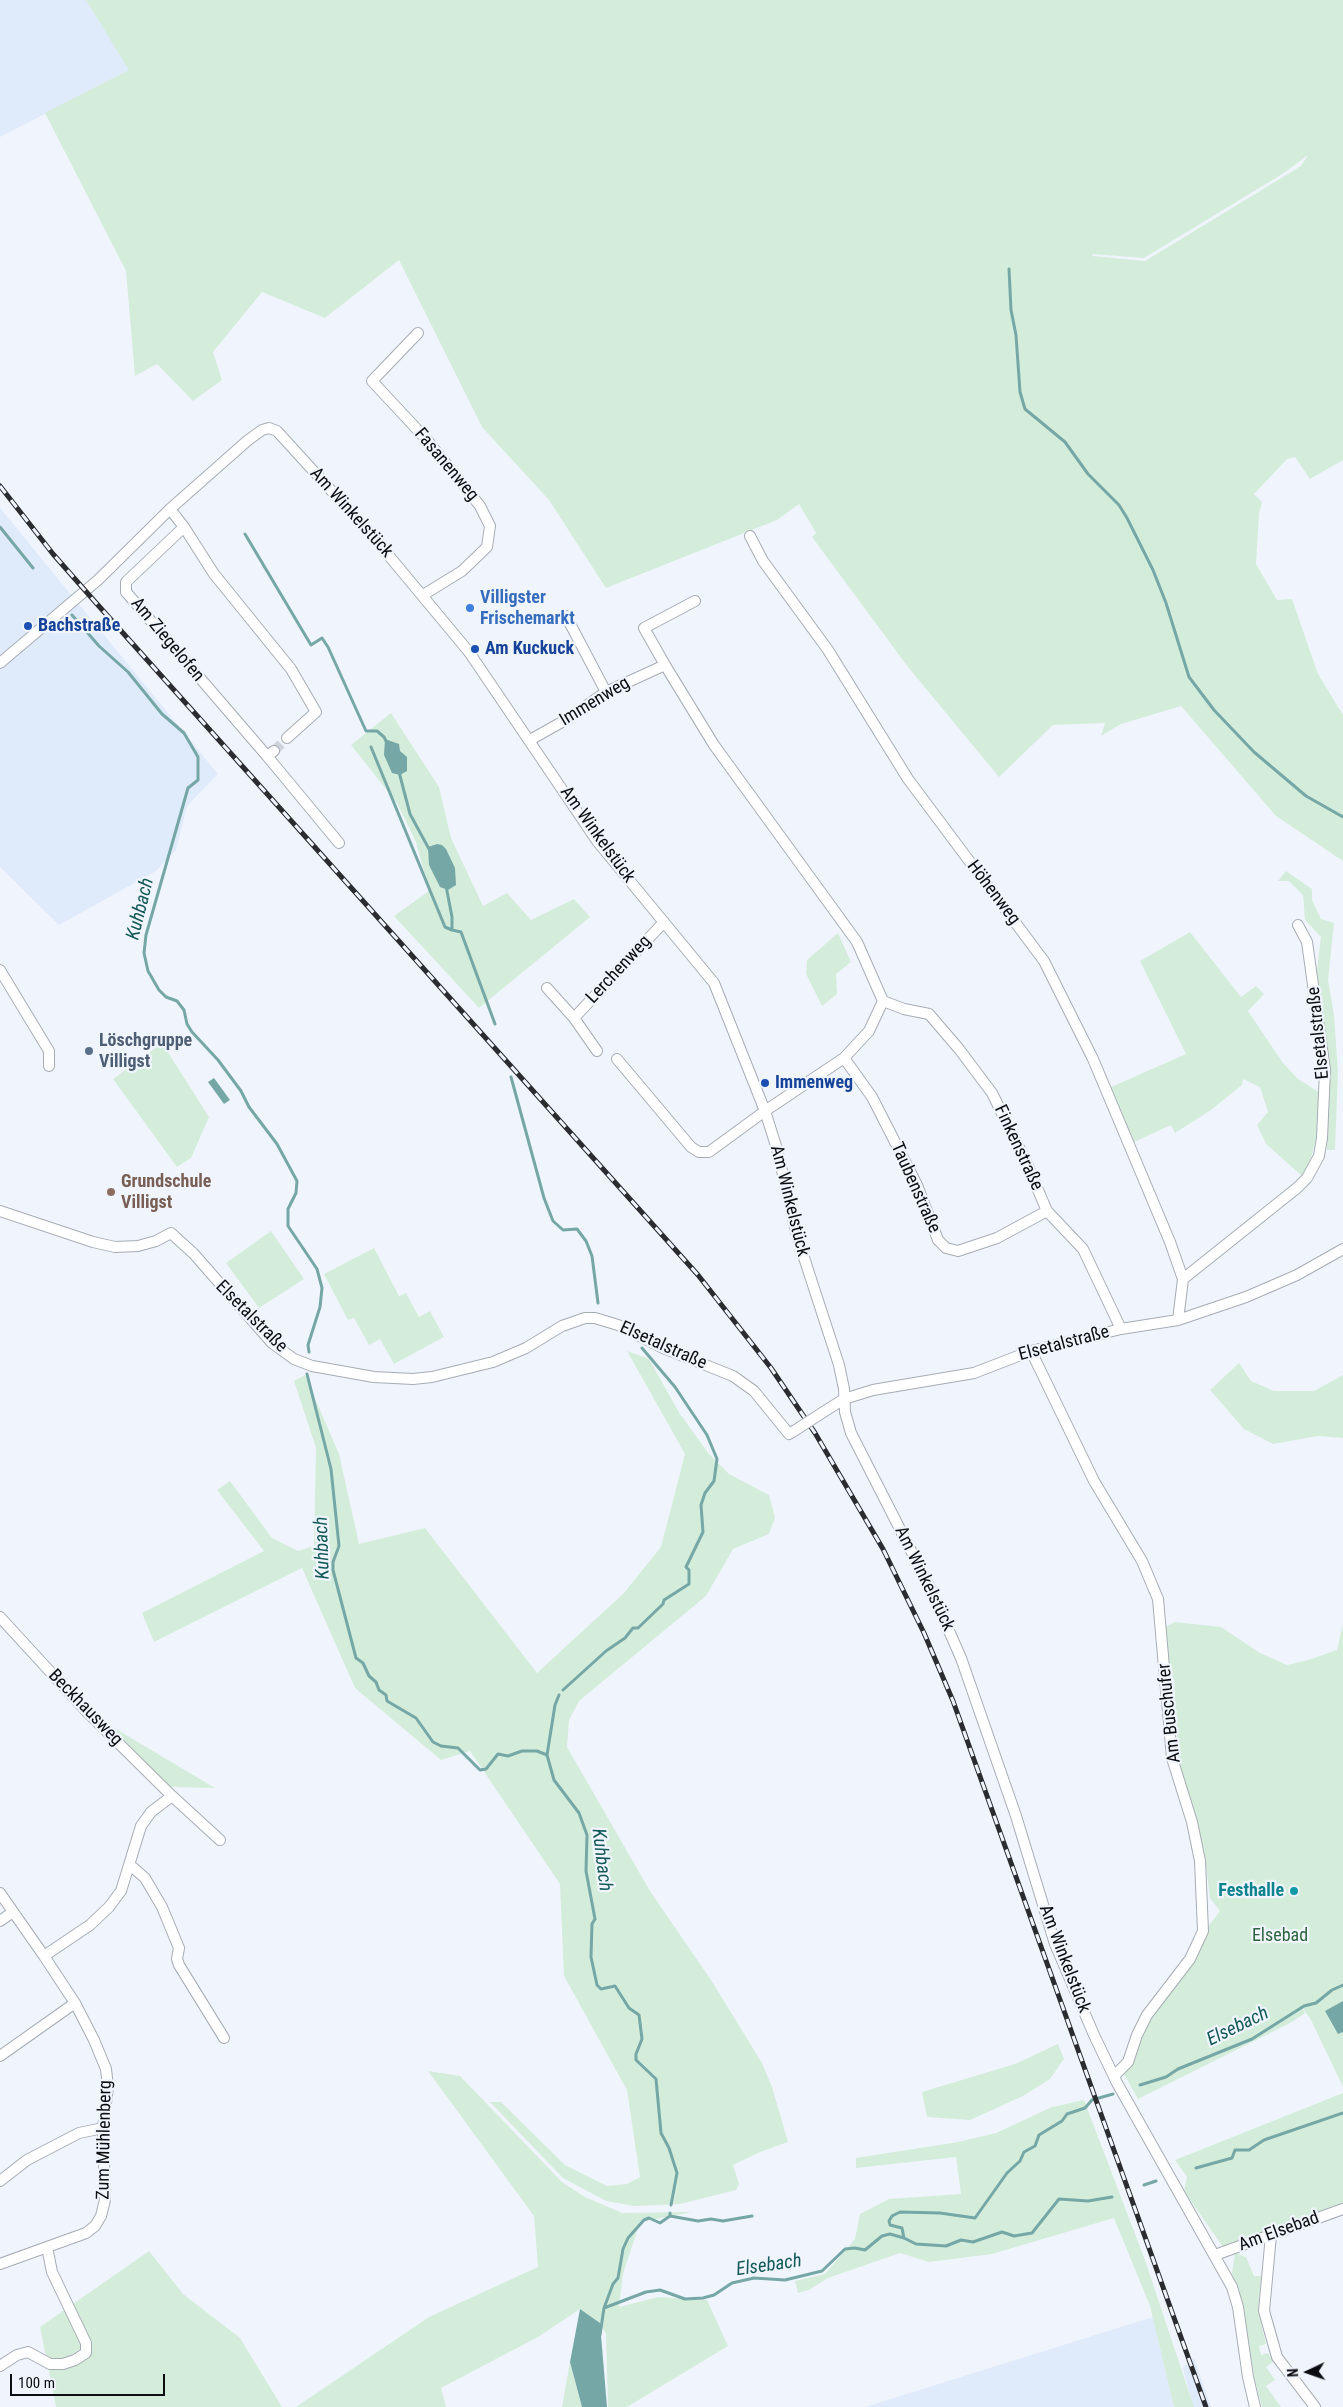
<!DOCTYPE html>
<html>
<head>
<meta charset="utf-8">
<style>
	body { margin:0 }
	#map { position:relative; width:1343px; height:2407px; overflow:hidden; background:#f0f5fd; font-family:"Roboto Condensed",sans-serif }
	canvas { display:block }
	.north { position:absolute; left:1283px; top:2347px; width:50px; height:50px; -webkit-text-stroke:4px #f0f5fd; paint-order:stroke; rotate:267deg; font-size:14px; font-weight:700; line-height:20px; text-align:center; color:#0b0d10 }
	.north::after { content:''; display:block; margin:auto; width:18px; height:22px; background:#0b0d10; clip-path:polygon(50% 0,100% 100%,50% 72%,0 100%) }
	.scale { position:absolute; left:10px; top:2374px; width:155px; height:22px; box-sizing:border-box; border:2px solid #0b0d10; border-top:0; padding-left:6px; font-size:15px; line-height:18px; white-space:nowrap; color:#0b0d10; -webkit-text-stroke:4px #f0f5fd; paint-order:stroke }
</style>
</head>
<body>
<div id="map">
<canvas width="1343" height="2407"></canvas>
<div class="north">N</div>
<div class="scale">100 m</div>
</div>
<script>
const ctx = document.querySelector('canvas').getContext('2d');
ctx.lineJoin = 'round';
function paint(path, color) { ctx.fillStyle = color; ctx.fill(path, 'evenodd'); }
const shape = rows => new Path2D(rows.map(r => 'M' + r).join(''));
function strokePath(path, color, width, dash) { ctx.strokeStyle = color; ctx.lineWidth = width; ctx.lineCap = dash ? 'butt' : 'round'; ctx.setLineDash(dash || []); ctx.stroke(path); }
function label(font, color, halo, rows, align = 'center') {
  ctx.font = font + ' "Roboto Condensed",sans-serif'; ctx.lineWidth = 4.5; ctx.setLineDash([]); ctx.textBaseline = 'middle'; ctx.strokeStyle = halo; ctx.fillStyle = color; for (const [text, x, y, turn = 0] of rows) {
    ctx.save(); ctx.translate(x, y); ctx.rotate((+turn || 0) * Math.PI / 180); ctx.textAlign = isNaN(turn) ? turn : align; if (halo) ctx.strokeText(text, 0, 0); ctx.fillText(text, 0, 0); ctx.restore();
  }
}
paint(shape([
	[0,0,86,0,130,70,0,137],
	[0,508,218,774,187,806,176,850,156,871,59,925,0,867],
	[1153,2317,1174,2407,865,2407],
	[1194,2358,1211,2407,1193,2407,1183,2368]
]), '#dfeafa');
paint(shape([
	[86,0,1343,0,1343,460,1310,479,1295,457,1287,459,1254,494,1262,502,1259,513,1256,564,1277,600,1292,599,1318,674,1343,715,1343,861,1276,816,1181,706,1121,724,1101,736,1105,723,1053,725,999,777,908,667,812,537,816,533,799,504,777,520,606,588,549,500,482,427,399,260,325,318,262,292,213,352,222,380,193,401,157,364,135,376,126,271,45,113,129,70],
	[1308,155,1301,166,1145,261,1093,256,1092,254,1144,258,1284,173],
	[391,713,439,787,451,838,483,906,507,893,531,920,574,899,590,917,479,1008,394,916,429,891,416,842,397,803,351,745],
	[1286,871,1312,889,1312,900,1321,919,1334,923,1328,980,1334,1015,1338,1072,1335,1150,1327,1150,1330,1071,1317,970,1321,937,1305,920,1303,895,1289,881,1278,881],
	[1190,932,1241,997,1256,986,1264,994,1248,1011,1283,1063,1298,1079,1319,1092,1320,1124,1310,1162,1302,1176,1266,1144,1257,1125,1268,1112,1260,1087,1243,1079,1242,1085,1211,1110,1175,1133,1171,1125,1132,1143,1109,1088,1186,1054,1140,961],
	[838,933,851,962,836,974,837,994,822,1006,806,974,807,960],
	[162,1043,209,1117,191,1158,177,1167,113,1079],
	[271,1231,304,1279,259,1308,226,1263],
	[374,1248,399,1296,406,1293,419,1317,430,1311,444,1337,394,1364,380,1339,369,1345,354,1318,348,1320,324,1274],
	[627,1351,649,1359,680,1414,709,1454,729,1474,769,1495,775,1518,769,1534,733,1549,706,1596,579,1701,569,1720,567,1747,650,1891,711,1980,762,2063,772,2087,788,2142,760,2152,733,2165,739,2184,736,2190,680,2204,635,2206,606,2201,563,2178,490,2102,501,2102,565,2165,607,2186,627,2184,640,2177,627,2090,564,1976,560,1884,470,1751,441,1760,355,1688,302,1568,154,1642,142,1613,264,1551,217,1490,230,1481,272,1538,298,1551,314,1546,316,1448,294,1381,305,1375,339,1454,359,1544,425,1528,537,1673,623,1594,661,1547,685,1454],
	[1239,1363,1251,1381,1274,1391,1314,1391,1343,1375,1343,1438,1318,1436,1273,1444,1244,1429,1210,1390],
	[1175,1622,1221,1627,1260,1653,1287,1665,1308,1660,1337,1650,1343,1624,1343,2087,1311,2020,1302,2007,1305,2013,1292,2022,1138,2099,1124,2074,1138,2048,1151,2016,1195,1962,1204,1932,1220,1911,1210,1898,1204,1849,1178,1759,1174,1679,1169,1677,1165,1627],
	[101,1721,116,1729,215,1788,168,1787],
	[1058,2044,1064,2059,1050,2079,1023,2096,970,2120,927,2117,922,2092,1015,2064],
	[428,2071,460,2076,562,2182,585,2197,622,2213,692,2212,640,2222,623,2274,619,2307,658,2297,707,2300,728,2346,627,2407,608,2407,606,2334,600,2323,580,2309,538,2337,441,2388,446,2407,296,2407,429,2317,538,2267,534,2216],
	[1343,2093,1343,2207,1225,2250,1184,2191,1187,2177,1175,2160],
	[1084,2100,1145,2260,1194,2407,1174,2407,1150,2306,1114,2218,992,2254,929,2262,900,2253,828,2278,809,2290,798,2293,795,2281,825,2274,855,2239,860,2214,889,2199,961,2194,956,2157,856,2168,856,2158,958,2142,996,2133,1052,2107],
	[149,2251,183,2294,240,2338,282,2407,56,2407,40,2327],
	[1235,2253,1246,2257,1254,2276,1261,2276,1258,2311,1266,2344,1259,2346,1261,2355,1268,2353,1274,2361,1266,2367,1275,2380,1266,2386,1281,2407,1262,2407,1255,2381,1243,2308,1232,2273],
	[570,2362,582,2407,562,2407]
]), '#d4edda');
paint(shape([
	[385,739,399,744,400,751,407,757,407,771,400,775,392,773,384,755],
	[437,844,442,845,446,849,455,868,456,885,448,890,440,887,429,865,428,847],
	[214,1078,230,1100,224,1104,208,1082],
	[1343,2001,1343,2032,1338,2034,1325,2011],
	[580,2309,600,2323,607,2407,582,2407,570,2362]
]), '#76a7a7');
strokePath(shape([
	[1009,269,1011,310,1016,335,1020,392,1025,409,1065,442,1088,474,1119,505,1127,518,1153,570,1166,603,1189,677,1214,710,1254,752,1306,796,1343,817],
	[0,527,33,568],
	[245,534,311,645,322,638,328,647,366,731,377,731,384,737,387,743],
	[72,615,99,646,128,672,162,714,184,733,198,757,198,780,188,788,146,935,144,953,148,971,159,990,166,997,177,1001,184,1010,187,1024,192,1032,218,1060,241,1091,249,1107,277,1144,297,1181,296,1193,288,1209,288,1226,317,1269,322,1288,320,1307,308,1345,309,1352],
	[371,747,445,927,452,930],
	[399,772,410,814,429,849],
	[446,886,452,917,452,930,461,932,495,1024],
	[511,1077,544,1198,553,1221,563,1230,577,1229,586,1241,592,1256,598,1303],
	[307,1374,331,1469,339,1546,333,1562,333,1570,356,1658,363,1663,369,1676,376,1682,379,1690,386,1695,387,1701,416,1718,433,1742,441,1746,458,1748,480,1770,486,1769,498,1754,508,1756,522,1751,537,1751,547,1755,554,1780,579,1813,587,1835,586,1871,595,1919,592,1924,591,1957,597,1985,601,1989,615,1986,629,2008,639,2015,642,2039,636,2054,636,2060,656,2079,661,2133,669,2148,677,2173,671,2205],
	[563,1690,606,1651,625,1638,633,1628,638,1628,663,1604,664,1600,689,1584,689,1570,686,1567,703,1532,701,1505,705,1493,714,1481,717,1459,707,1435,675,1387,642,1348],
	[547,1755,555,1705,559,1695],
	[1140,2085,1166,2077,1178,2069,1252,2039,1304,2006,1316,2003,1332,1990,1343,1985],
	[1196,2168,1232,2158,1235,2150,1249,2150,1264,2140,1343,2113],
	[1144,2185,1156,2181],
	[670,2216,698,2221,711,2219,723,2221,752,2216],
	[904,2238,916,2244,946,2246,961,2240,973,2242,1002,2232,1014,2236,1032,2233,1059,2199,1088,2201,1112,2197],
	[604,2308,613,2284,618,2278,623,2249,628,2238,644,2220,649,2218,660,2223,670,2216,670,2213],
	[600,2335,604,2308,646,2292,660,2290,685,2299,703,2298,714,2295,732,2283,754,2278,785,2280,822,2271,845,2249,855,2248,865,2250,882,2236,890,2234,904,2238,902,2228,890,2225,889,2221,892,2216,900,2212,940,2213,975,2218,1007,2173,1020,2161,1024,2152,1035,2146,1039,2135,1062,2121,1067,2114,1085,2108,1092,2100,1113,2094]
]), '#76a7a7', 3);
strokePath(shape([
	[274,751,287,738]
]), '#ced2d9', 10, [10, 5]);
const minor = shape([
	[418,333,372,381,427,440,461,482,480,506,490,526,487,547,462,571,423,595],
	[170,509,184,527,214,574,291,669,316,712,287,738],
	[184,527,126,582,126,592,267,756],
	[750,536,763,561,828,650,908,779,1044,961,1093,1059,1170,1242,1183,1279,1178,1320],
	[566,616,606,692],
	[0,663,98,580,170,509,247,441,262,430,269,428,277,431,370,533,469,652,597,841,714,983,765,1111,777,1149,797,1236,839,1365,844,1389,845,1412,851,1433,930,1588,961,1658,1016,1816,1055,1944,1094,2035,1117,2083,1232,2287,1238,2307,1248,2377,1255,2407],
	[665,665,644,628,695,601],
	[530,740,569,718,606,692,665,665,714,745,857,942,883,1001,869,1031,844,1058,765,1111,709,1152,699,1152,691,1147,617,1059],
	[274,751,267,756,339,843],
	[0,970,49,1051,49,1066],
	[547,988,574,1018,597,1051],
	[883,1001,904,1009,929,1014,959,1049,992,1093,1027,1164,1047,1211,1083,1249,1121,1329],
	[574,1018,664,922],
	[844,1058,872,1097,917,1185,938,1240,946,1248,958,1251,997,1238,1047,1211],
	[0,1211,93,1242,115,1247,138,1246,156,1241,171,1233,194,1254,272,1343,294,1359,312,1366,374,1377,413,1379,432,1377,493,1362,526,1348,562,1326,585,1318,595,1318,618,1325,663,1348,733,1376,754,1391,789,1434,794,1431],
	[1183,1279,1297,1188,1307,1178,1319,1156,1322,1138,1325,1070,1307,942,1298,925],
	[1031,1351,1094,1481,1142,1561,1158,1599,1172,1758,1192,1822,1200,1861,1203,1931,1190,1959,1147,2015,1137,2035,1128,2062,1114,2076],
	[825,1411,844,1399,873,1390,974,1373,1031,1351,1121,1329,1178,1320,1246,1297,1297,1275,1343,1249],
	[0,1617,88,1713,172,1796,220,1840],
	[130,1865,145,1878,162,1907,179,1948,177,1959,179,1965,224,2038],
	[0,1893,44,1956,90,1925,109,1907,121,1891,141,1826,151,1812,172,1796],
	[0,1921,13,1912],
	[0,2056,75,2003],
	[0,2181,27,2160,79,2133,103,2128],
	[1271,2235,1264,2311,1277,2357,1315,2407],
	[1215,2255,1343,2209],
	[0,2264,86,2233,95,2226,101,2216,105,2200,103,2128,108,2087,106,2069,94,2040,75,2003,44,1956],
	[0,2366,17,2355,28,2352,50,2364,63,2364,75,2360,86,2353,86,2343,52,2272,47,2247]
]);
strokePath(minor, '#a6acb5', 12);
strokePath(minor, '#fff', 10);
const rail = shape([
	[0,486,53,554,97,604,698,1275,771,1368,815,1433,883,1549,924,1633,953,1701,1206,2407]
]);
strokePath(rail, '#2a2c30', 5);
strokePath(rail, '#f0f5fd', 3, [9]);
const minorBridge = shape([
	[794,1431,825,1411]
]);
strokePath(minorBridge, '#a6acb5', 12, []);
strokePath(minorBridge, '#fff', 10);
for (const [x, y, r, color] of [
	[470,608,5,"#3f7fe0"],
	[28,626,5,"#1a4fb4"],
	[475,649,5,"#1a4fb4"],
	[89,1051,5,"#5c6f8a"],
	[765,1083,5,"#1a4fb4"],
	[111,1192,5,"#8d6e63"],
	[1294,1891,5,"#0f9aa8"]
]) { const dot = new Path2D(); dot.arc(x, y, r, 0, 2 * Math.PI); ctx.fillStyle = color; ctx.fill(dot); strokePath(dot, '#f0f5fd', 2); }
label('18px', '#0b0d10', '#f0f5fd', [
	["Fasanenweg",446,465,50],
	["Am Winkelstück",351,513,48],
	["Am Ziegelofen",167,640,50],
	["Immenweg",595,702,-31],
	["Am Winkelstück",597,835,54],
	["Höhenweg",993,893,53],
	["Lerchenweg",619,970,-47],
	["Elsetalstraße",1319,1033,-96],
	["Finkenstraße",1018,1148,65],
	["Taubenstraße",915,1188,66],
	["Am Winkelstück",789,1201,76],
	["Elsetalstraße",251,1317,45],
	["Elsetalstraße",1064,1344,-15],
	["Elsetalstraße",663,1346,24],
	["Am Winkelstück",924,1579,64],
	["Beckhausweg",85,1708,46],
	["Am Buschufer",1170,1713,-96],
	["Am Winkelstück",1064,1959,69],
	["Zum Mühlenberg",105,2140,-89],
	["Am Elsebad",1279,2232,-20]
]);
label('bold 18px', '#366cbe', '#f0f5fd', [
	["Villigster",480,598],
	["Frischemarkt",480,619]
], 'left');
label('bold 18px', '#164399', '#f0f5fd', [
	["Bachstraße",38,626],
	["Am Kuckuck",485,649],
	["Immenweg",775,1083]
], 'left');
label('bold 18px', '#4e5e75', '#f0f5fd', [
	["Löschgruppe",99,1041],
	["Villigst",99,1062]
], 'left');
label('bold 18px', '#785e54', '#f0f5fd', [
	["Grundschule",121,1182],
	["Villigst",121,1203]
], 'left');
label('bold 18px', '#0d838f', '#f0f5fd', [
	["Festhalle",1284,1891]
], 'right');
label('18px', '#2e6440', '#f0f5fd', [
	["Elsebad",1280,1936]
]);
label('italic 19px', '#135959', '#f0f5fd', [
	["Kuhbach",141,909,-76],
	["Kuhbach",323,1548,-92],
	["Kuhbach",601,1860,83],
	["Elsebach",1238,2027,-26],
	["Elsebach",769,2266,-8]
]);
</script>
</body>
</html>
